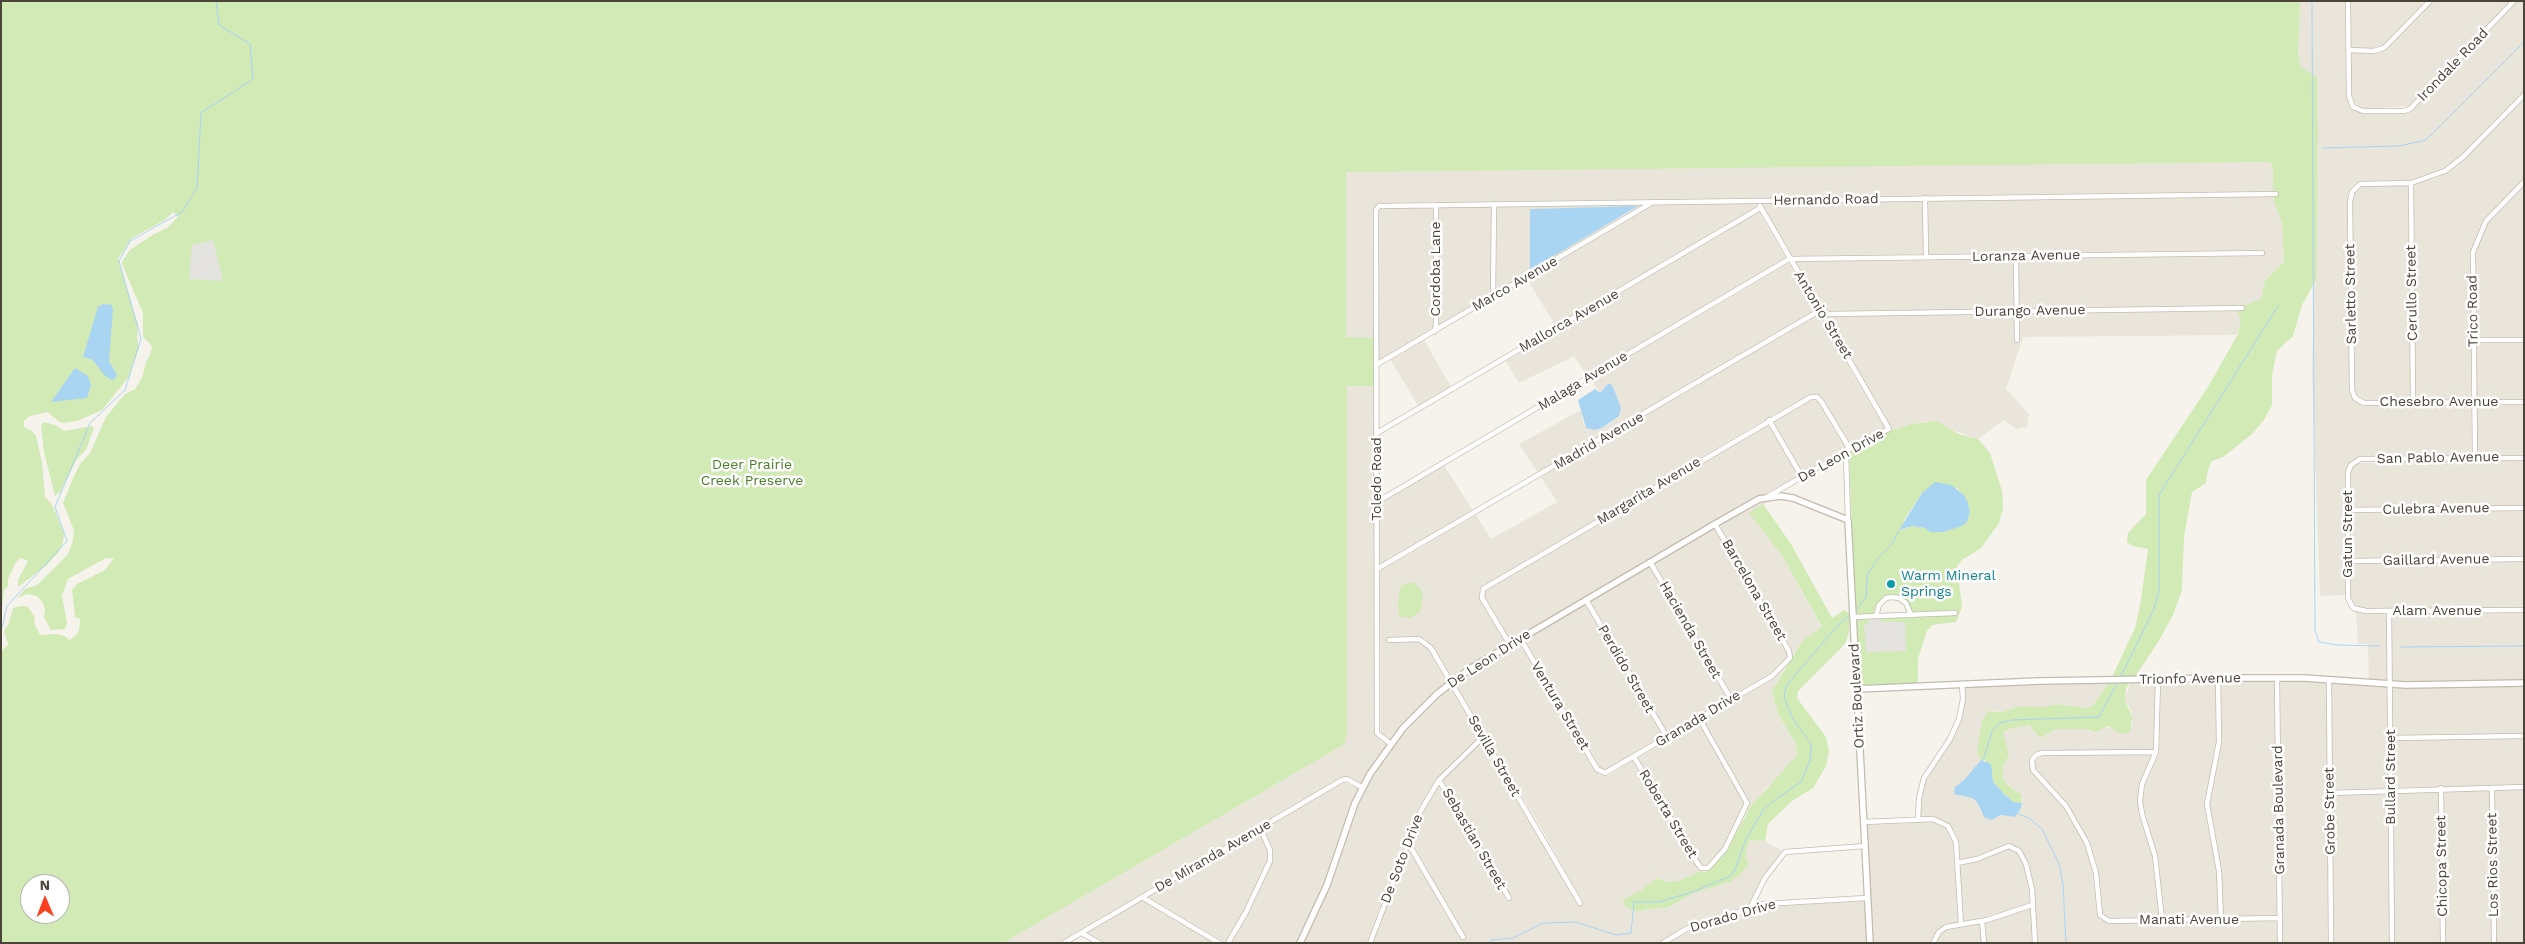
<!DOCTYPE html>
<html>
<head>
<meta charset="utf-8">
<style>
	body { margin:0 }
	#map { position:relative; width:2525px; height:944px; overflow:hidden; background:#f6f3ec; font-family:"Work Sans",sans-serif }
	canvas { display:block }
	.frame { position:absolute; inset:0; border:2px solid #4b4439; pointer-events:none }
	.north { position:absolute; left:20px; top:874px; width:50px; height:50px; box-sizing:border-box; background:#fff; border:1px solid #b7b4b0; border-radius:50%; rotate:359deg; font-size:14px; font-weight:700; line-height:20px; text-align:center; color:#4b4439 }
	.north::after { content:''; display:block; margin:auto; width:18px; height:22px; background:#fc3f1d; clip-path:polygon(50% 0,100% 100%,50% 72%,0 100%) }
</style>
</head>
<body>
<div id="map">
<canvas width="2525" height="944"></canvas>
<div class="frame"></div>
<div class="north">N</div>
</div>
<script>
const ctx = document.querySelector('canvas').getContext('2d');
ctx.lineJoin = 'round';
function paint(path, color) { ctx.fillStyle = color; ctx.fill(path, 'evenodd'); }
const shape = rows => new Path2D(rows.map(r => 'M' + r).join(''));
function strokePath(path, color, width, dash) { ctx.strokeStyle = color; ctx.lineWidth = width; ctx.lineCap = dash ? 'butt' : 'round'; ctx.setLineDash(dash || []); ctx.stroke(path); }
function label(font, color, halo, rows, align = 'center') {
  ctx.font = font + ' "Work Sans",sans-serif'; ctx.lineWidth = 5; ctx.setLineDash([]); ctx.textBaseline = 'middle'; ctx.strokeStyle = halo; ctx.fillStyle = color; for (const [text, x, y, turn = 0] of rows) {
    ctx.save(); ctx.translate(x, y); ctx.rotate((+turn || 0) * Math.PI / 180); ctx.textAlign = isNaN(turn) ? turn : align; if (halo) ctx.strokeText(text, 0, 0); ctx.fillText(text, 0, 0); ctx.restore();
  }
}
paint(shape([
	[2300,1,2345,1,2346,96,2350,107,2363,114,2404,114,2412,111,2517,2,2524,1,2524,91,2462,155,2444,169,2410,180,2362,181,2352,186,2348,195,2350,390,2352,398,2364,405,2471,405,2472,455,2360,457,2350,462,2345,472,2346,595,2320,596,2312,372,2318,131,2317,77,2301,68,2298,53],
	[2350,1,2420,1,2423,4,2383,45,2374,48,2351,48],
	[2433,1,2511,1,2409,106,2364,109,2357,106,2351,96,2351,53,2375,53,2385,50],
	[2524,98,2524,178,2485,220,2476,236,2471,252,2471,399,2415,399,2413,185,2439,177,2458,165],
	[2270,162,2273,170,2273,191,1382,203,1374,208,1374,338,1345,338,1340,169],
	[2524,185,2524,337,2476,337,2475,262,2478,245,2488,223],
	[2363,186,2408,186,2411,400,2365,400,2359,398,2355,392,2352,202,2354,193],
	[2272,196,2282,224,2284,262,2265,280,2261,299,2243,306,2019,308,2018,258,2264,256,2264,250,1928,254,1927,201],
	[1923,201,1923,254,1791,256,1761,203],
	[1756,203,1757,207,1736,220,1556,326,1528,281,1445,328,1654,204],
	[1644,205,1496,292,1497,206],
	[1637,207,1531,269,1530,269,1530,209],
	[1433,207,1434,327,1379,361,1379,210,1382,208],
	[1438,207,1492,207,1491,295,1438,326],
	[1759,211,1786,258,1781,262,1587,376,1574,356,1519,383,1506,361],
	[2014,259,2015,309,1829,311,1821,309,1794,262],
	[1789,263,1816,310,1538,473,1519,444,1581,410,1584,426,1598,429,1608,425,1617,417,1615,392,1613,388,1605,388,1600,394,1591,379],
	[2237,311,2241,319,2237,335,2023,337,2006,389,2029,414,2027,427,2016,429,2004,420,1978,439,1927,421,1892,430,1826,316,2015,314,2016,343,2020,343,2019,314],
	[1818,314,1885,428,1850,445,1823,399,1814,394,1770,417,1482,587,1479,594,1480,599,1507,644,1451,679,1432,646,1424,638,1411,636,1387,638,1387,643,1414,641,1426,645,1447,682,1416,710,1390,741,1381,734,1380,571,1476,515,1491,539,1557,502,1541,477],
	[1424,340,1451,387,1418,406,1391,360],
	[2524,342,2524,399,2476,399,2476,343],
	[1344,386,1374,386,1375,733,1378,738,1387,745,1362,784,1348,777,1341,778,1059,943,1003,943,1345,744],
	[1812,399,1819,402,1845,447,1803,473,1773,421],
	[2524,404,2524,455,2477,455,2476,405],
	[1769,423,1799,476,1715,520,1511,641,1484,597,1485,591],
	[2524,460,2524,506,2350,507,2350,473,2352,467,2358,463],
	[1444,465,1473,511,1379,565,1379,503],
	[1772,499,1750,513,1783,557,1822,628,1806,638,1792,655,1784,636,1718,525,1759,502],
	[2524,511,2524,557,2350,558,2350,513],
	[1714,527,1787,652,1788,657,1771,674,1732,696,1653,562],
	[2524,562,2524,608,2366,609,2357,607,2351,598,2351,563],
	[1649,565,1728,698,1668,734,1589,601],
	[1585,603,1664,736,1605,771,1599,767,1524,639],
	[2356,612,2387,614,2388,681,2369,680,2368,644,2358,644],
	[2524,613,2524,681,2392,682,2391,614],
	[1519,642,1596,771,1600,775,1608,776,1633,760,1701,871,1679,881,1667,882,1657,878,1640,892,1622,900,1626,907,1637,912,1649,909,1667,908,1694,893,1730,882,1745,857,1749,840,1765,841,1782,851,1763,876,1749,906,1685,927,1659,943,1372,943,1407,847,1462,940,1466,938,1409,841,1422,813,1439,785,1508,901,1512,899,1442,781,1482,741,1579,906,1583,903,1540,826,1454,683],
	[1786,666,1772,691,1778,714,1796,744,1797,755,1786,770,1765,789,1744,817,1748,809,1748,798,1702,719,1773,679],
	[2216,681,2217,741,2205,804,2217,872,2219,917,2164,917,2157,856,2142,801,2145,785,2159,754,2160,682],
	[2221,681,2275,681,2278,916,2223,917,2221,871,2209,804,2222,742],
	[2280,681,2327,683,2329,943,2282,943],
	[2109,682,2093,705,2087,708,2057,704,2045,707,2021,706,2001,712,1992,710,1977,752,1981,760,1964,780,1955,787,1955,794,1972,798,1977,802,1981,813,2015,817,2021,808,2023,799,2003,779,2003,767,2009,755,2003,732,2017,726,2029,725,2038,736,2043,737,2055,729,2086,729,2091,731,2104,727,2114,728,2119,733,2132,727,2131,711,2125,700,2130,683,2156,682,2154,750,2042,750,2033,754,2029,760,2031,771,2064,808,2085,844,2093,873,2097,915,2101,920,2109,923,2278,921,2278,943,2037,943,2034,888,2028,863,2020,849,2009,843,1976,856,1959,860,1958,838,1949,824,1936,817,1920,817,1920,802,1926,779,1952,741,1962,720,1965,686],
	[2332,683,2388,687,2388,788,2332,790],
	[1450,686,1480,736,1436,780,1418,810,1404,840,1367,943,1303,943,1329,886,1358,804,1372,776,1405,729],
	[2524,686,2524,734,2393,735,2392,687],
	[1698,722,1744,803,1723,848,1706,866,1703,866,1698,860,1637,758],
	[2524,739,2524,785,2393,788,2393,740],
	[2042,755,2153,755,2140,783,2138,801,2139,815,2153,857,2159,917,2109,918,2102,914,2098,872,2089,842,2068,804,2035,768,2035,759],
	[1343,782,1360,789,1344,825,1325,884,1297,943,1231,943,1248,914,1272,862,1272,849,1263,829],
	[2490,790,2492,943,2445,943,2443,791],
	[2494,790,2524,790,2524,943,2496,943],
	[2439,791,2441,943,2394,943,2393,793],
	[2389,793,2390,943,2334,943,2332,795],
	[1933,822,1946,828,1953,839,1958,922,1941,927,1934,934,1931,943,1873,943,1867,825],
	[1259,832,1267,850,1267,860,1244,911,1225,943,1147,897],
	[2009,848,2017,852,2022,860,2027,876,2030,903,1987,918,1963,921,1960,866,1978,861],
	[1142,900,1165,914,1215,943,1104,943,1087,933],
	[1865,901,1868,943,1667,943,1692,930,1764,907],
	[2030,908,2032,943,1986,943,1985,923],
	[1980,924,1982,943,1936,943,1940,934,1947,930]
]), '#eae5da');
paint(shape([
	[1,1,2300,1,2298,53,2301,67,2317,77,2318,131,2316,280,2302,305,2293,336,2277,351,2272,375,2272,405,2264,420,2251,435,2223,457,2212,461,2208,469,2206,483,2192,492,2184,537,2182,590,2173,615,2160,639,2135,677,2112,677,2135,628,2141,600,2148,549,2133,546,2127,542,2128,533,2146,514,2146,480,2208,387,2238,334,2241,319,2237,311,2244,311,2243,306,2261,299,2265,280,2284,262,2282,224,2272,196,2278,196,2278,191,2273,191,2273,170,2270,162,1346,172,1346,337,1374,338,1374,386,1347,386,1347,737,1345,739,1345,744,1003,943,1,943,1,651,8,645,4,631,9,623,13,608,22,606,28,607,34,616,35,625,40,635,56,634,65,636,69,640,74,637,79,631,80,619,75,617,72,590,77,584,105,570,114,558,106,558,68,579,62,596,67,623,65,629,51,630,44,617,45,609,43,603,37,596,28,594,17,598,25,589,37,585,68,554,73,541,74,530,63,503,74,476,81,463,90,453,106,417,124,395,135,389,142,378,146,362,151,353,152,346,143,337,143,313,122,264,123,260,130,250,154,234,167,228,178,217,173,212,165,220,132,238,118,259,138,325,137,338,139,348,128,378,102,410,77,421,61,423,47,412,30,416,24,421,24,427,32,431,36,436,42,463,45,496,53,507,64,533,63,542,60,550,47,565,18,587,18,580,28,561,21,558,16,562,8,579,8,586,4,590,1,619],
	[30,884,60,884,60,914,30,914],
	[1936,421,1959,434,1978,439,1990,453,2002,491,2003,508,1999,523,1981,548,1962,560,1957,566,1962,607,1956,622,1932,625,1927,631,1918,659,1918,683,1859,687,1856,620,1958,615,1957,610,1913,612,1905,599,1892,594,1880,600,1874,613,1855,615,1849,452,1892,430,1912,424],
	[1957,488,1968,503,1970,512,1967,522,1943,532,1930,532,1925,528,1912,526,1901,530,1905,518,1922,493],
	[44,422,55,425,64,431,92,426,94,428,86,450,77,459,60,492,55,496,44,452,41,425],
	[1763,504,1791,544,1832,618,1844,610,1849,613,1850,617,1849,633,1845,644,1798,691,1797,698,1826,737,1829,752,1826,766,1813,788,1792,801,1768,824,1765,841,1749,840,1745,857,1749,864,1740,875,1730,882,1694,893,1667,908,1648,909,1637,912,1626,907,1622,900,1640,891,1657,878,1667,882,1679,881,1701,871,1705,872,1709,870,1727,850,1751,806,1797,755,1796,744,1778,714,1772,691,1799,646,1806,638,1822,627,1783,557,1749,513],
	[1413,582,1423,592,1421,611,1410,618,1399,616,1398,600,1401,585],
	[2109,682,2130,682,2126,689,2125,700,2132,717,2130,732,2125,734,2119,733,2108,726,2096,732,2086,729,2055,729,2043,737,2039,737,2029,725,2009,729,2003,732,2009,755,2003,767,2003,779,2011,788,2021,794,2022,803,2013,802,2004,794,1993,782,1991,770,1985,760,1981,760,1977,752,1982,721,1988,711,2001,712,2021,706,2045,707,2057,704,2087,708,2093,705]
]), '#d2eab5');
paint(shape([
	[213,240,223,281,189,279,192,245],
	[1880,617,1881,622,1905,622,1906,651,1866,652,1864,624,1869,623,1869,618]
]), '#e5e3e0');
paint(shape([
	[1638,206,1530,270,1530,209],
	[103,304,112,305,113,309,109,361,117,375,115,379,112,380,104,375,93,360,83,357,98,307],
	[75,368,88,376,91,385,87,398,51,402],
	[1608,384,1611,384,1615,392,1621,408,1619,416,1602,428,1595,430,1586,428,1578,400,1595,389,1600,393],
	[1935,482,1951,485,1964,495,1968,503,1970,512,1967,522,1962,526,1943,532,1930,532,1925,528,1912,526,1899,530,1922,493],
	[1981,760,1991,764,1993,782,2004,794,2013,802,2022,803,2021,808,2015,817,2000,815,1992,820,1989,819,1984,817,1977,802,1972,798,1954,794,1955,787,1964,780]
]), '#a9d4f2');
strokePath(shape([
	[2312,1,2315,631,2319,642,2337,645,2379,646],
	[2323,148,2399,146,2426,140,2524,42],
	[1857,609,1866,597,1867,575,1878,558,1892,544,1899,530],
	[1,632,7,606,67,541,55,507,90,423,125,390,141,339,119,261,130,241,182,212,197,188,201,113,253,79,250,44,219,25,216,1],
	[2401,647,2524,646],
	[2120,678,2154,609,2159,591,2159,495,2278,306],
	[1983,761,1992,731,1999,723,2012,720,2099,717,2118,681],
	[2016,813,2029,818,2042,829,2059,864,2063,884,2066,943],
	[1489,943,1491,940,1513,938,1543,923,1575,922,1616,935,1631,933,1634,902,1659,902,1695,891,1728,877,1734,872,1746,839,1765,807,1801,782,1810,761,1811,744,1793,719,1784,697,1786,686,1838,625,1849,616]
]), '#a9d4f2', 1);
const minor = shape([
	[2348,1,2349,96,2353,107,2363,111,2404,111,2410,109,2514,1],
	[2348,50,2374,51,2384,48,2430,1],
	[2524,95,2463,157,2445,171,2411,183,2360,184,2352,192,2350,202,2352,390,2355,398,2364,403,2524,402],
	[2411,183,2413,402],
	[1925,198,1926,257],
	[1760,206,1889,429,1860,443,1767,497],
	[2016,256,2017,340],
	[1493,296,1494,204],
	[1434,332,1436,325,1436,205],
	[2473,340,2524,340],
	[1376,365,1653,202],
	[1769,420,1802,477],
	[1377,433,1760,208],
	[2475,458,2473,252,2486,221,2524,182],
	[2524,458,2360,459,2351,465,2348,472,2348,598,2353,608,2366,611,2524,610],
	[1377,502,1789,259,2262,253],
	[2348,510,2524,508],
	[2348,561,2524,559],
	[1650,562,1731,699],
	[1377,569,1819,311,1829,314,2242,308],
	[1586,600,1667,737],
	[2389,611,2392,943],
	[1876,616,1879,605,1886,598,1892,597,1899,598,1906,603,1911,615],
	[1853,617,1955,613],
	[1520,638,1597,769,1605,773,1772,676,1790,658,1789,651,1715,524],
	[1389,640,1419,639,1431,648,1580,903],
	[1510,645,1482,598,1483,589,1811,397,1817,397,1821,401,1848,446,1846,455,1848,520],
	[2218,678,2219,742,2207,804,2219,871,2221,920],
	[2277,678,2280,943],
	[2158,679,2156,752,2142,784,2140,801,2142,814,2155,856,2162,920],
	[2329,680,2331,943],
	[2391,738,2524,736],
	[1391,744,1377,733,1376,210,1379,206,2276,194],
	[2156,752,2042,753,2036,755,2032,760,2033,770,2066,806,2087,843,2096,873,2100,915,2109,921,2280,918],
	[1634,757,1696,861,1701,868,1708,868,1725,849,1747,803,1699,718],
	[1439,780,1509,898],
	[2441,788,2443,943],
	[2492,788,2494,943],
	[2330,793,2524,787],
	[1918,820,1919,798,1924,778,1950,739,1959,719,1963,699,1962,684],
	[1864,822,1933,819,1948,826,1956,842,1961,924],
	[1407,841,1463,937],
	[1957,863,1977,859,2009,846,2019,851,2026,864,2032,889,2035,943],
	[1142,897,1219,943],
	[1750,908,1765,878,1785,852,1865,846],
	[1982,921,1984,943],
	[1082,933,1099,943],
	[1064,943,1342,780,1347,779,1363,788],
	[1228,943,1246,912,1270,861,1270,850,1260,828],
	[1370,943,1420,812,1439,780,1483,737],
	[1663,943,1686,929,1763,904,1867,898],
	[1933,943,1939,932,1946,927,1987,920,2032,905]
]);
const tertiary = shape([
	[1857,689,2039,681,2218,678,2304,678,2406,685,2524,683],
	[1300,943,1327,885,1355,803,1370,774,1403,728,1437,694,1471,668,1715,524,1759,499,1780,496,1793,498,1848,520,1870,943]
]);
strokePath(minor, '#c2bbae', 6);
strokePath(tertiary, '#c2bbae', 8);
strokePath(minor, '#fff', 4.5);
strokePath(tertiary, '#fff', 5.5);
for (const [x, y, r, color] of [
	[1891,584,5,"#0f9aa8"]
]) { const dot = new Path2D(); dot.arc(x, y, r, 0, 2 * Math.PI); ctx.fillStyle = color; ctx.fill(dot); strokePath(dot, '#fff', 2); }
label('14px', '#4b4439', '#fff', [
	["Irondale Road",2453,65,-46],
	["Hernando Road",1826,200,-1],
	["Loranza Avenue",2026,256,-1],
	["Cordoba Lane",1436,269,-90],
	["Marco Avenue",1515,284,-30],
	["Cerullo Street",2412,293,-91],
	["Sarletto Street",2351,294,-91],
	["Durango Avenue",2030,311,-1],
	["Trico Road",2473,311,-91],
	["Antonio Street",1823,315,59],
	["Mallorca Avenue",1569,321,-30],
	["Malaga Avenue",1583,381,-31],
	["Chesebro Avenue",2439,402],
	["Madrid Avenue",1599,441,-30],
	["De Leon Drive",1841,456,-29],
	["San Pablo Avenue",2438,458,-1],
	["Toledo Road",1377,479,-90],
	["Margarita Avenue",1649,491,-31],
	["Culebra Avenue",2436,509,-1],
	["Gatun Street",2348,534,-90],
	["Gaillard Avenue",2436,560,-1],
	["Barcelona Street",1754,590,60],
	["Alam Avenue",2437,611],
	["Hacienda Street",1690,630,60],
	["De Leon Drive",1489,659,-33],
	["Perdido Street",1626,669,60],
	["Trionfo Avenue",2190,679,-1],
	["Ortiz Boulevard",1857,696,-93],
	["Ventura Street",1560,706,59],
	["Granada Drive",1698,719,-31],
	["Sevilla Street",1494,756,60],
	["Bullard Street",2391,777,-90],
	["Granada Boulevard",2279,810,-91],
	["Grobe Street",2330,811,-91],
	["Roberta Street",1668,814,59],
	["Sebastian Street",1474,839,60],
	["De Miranda Avenue",1213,856,-30],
	["De Soto Drive",1402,859,-69],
	["Los Rios Street",2493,865,-91],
	["Chicopa Street",2442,866,-91],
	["Dorado Drive",1733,916,-16],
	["Manati Avenue",2189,920]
]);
label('14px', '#4a7f2a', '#fff', [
	["Deer Prairie",752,465],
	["Creek Preserve",752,481]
]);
label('14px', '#0d838f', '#fff', [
	["Warm Mineral",1901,576],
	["Springs",1901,592]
], 'left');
</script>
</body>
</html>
